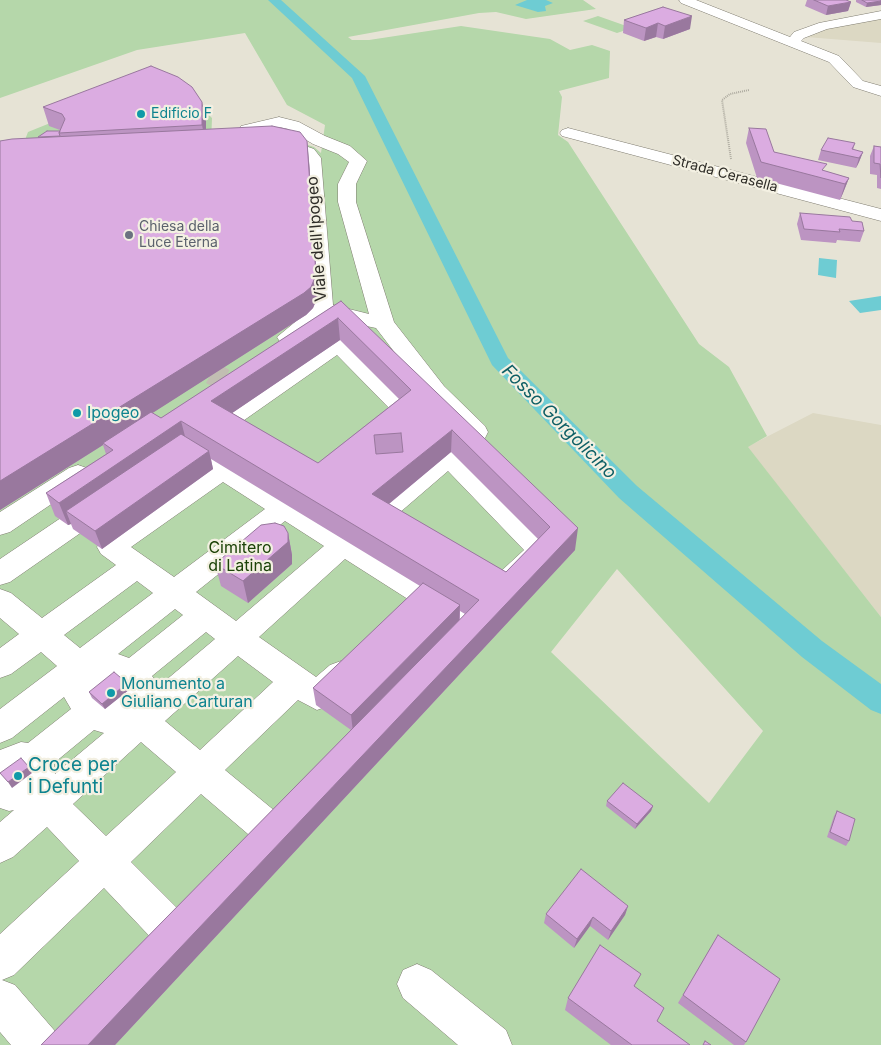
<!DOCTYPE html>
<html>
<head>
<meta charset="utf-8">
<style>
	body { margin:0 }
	canvas { display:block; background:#e6e3d5 }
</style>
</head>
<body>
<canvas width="881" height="1045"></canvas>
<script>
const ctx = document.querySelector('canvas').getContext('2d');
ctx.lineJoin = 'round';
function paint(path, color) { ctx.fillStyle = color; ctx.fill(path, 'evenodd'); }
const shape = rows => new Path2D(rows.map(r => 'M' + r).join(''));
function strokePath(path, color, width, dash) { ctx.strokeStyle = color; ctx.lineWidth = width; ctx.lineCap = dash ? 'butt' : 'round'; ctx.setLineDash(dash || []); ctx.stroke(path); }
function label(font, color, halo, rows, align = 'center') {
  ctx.font = font + ' Inter,sans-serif'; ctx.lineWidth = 4.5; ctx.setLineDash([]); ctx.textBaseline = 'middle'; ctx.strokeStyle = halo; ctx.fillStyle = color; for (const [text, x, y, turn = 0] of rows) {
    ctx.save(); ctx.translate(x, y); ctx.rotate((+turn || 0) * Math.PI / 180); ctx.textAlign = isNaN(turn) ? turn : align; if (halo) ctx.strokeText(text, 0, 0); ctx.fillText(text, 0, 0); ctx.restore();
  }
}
paint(shape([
	[881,17,881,43,806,37,814,30],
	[813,413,881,425,881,617,747,447]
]), '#dcd8c3');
paint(shape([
	[0,0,583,0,596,9,526,19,496,12,479,13,348,37,352,40,369,40,461,26,550,39,570,50,592,45,610,51,609,78,559,91,562,97,558,135,568,142,699,344,729,367,767,436,748,447,881,617,881,1045,0,1045,0,162,18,158,28,132,154,81,189,96,212,118,211,144,302,143,314,147,321,153,325,125,287,105,245,33,137,50,0,98],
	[617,569,763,731,709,803,551,652],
	[598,16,632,28,617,33,583,21]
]), '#b5d7aa');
paint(shape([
	[527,0,546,0,553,3,545,6,546,11,538,12,515,5],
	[819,258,837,260,836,278,818,275],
	[881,296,881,310,860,313,849,301]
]), '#6eccd3');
paint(shape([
	[268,0,281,0,365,76,508,358,637,486,822,641,881,684,881,714,871,710,802,657,619,498,492,365,352,78,268,0]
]), '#6eccd3');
strokePath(shape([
	[181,356,224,380]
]), '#c1beb2', 23, [23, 12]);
const minor = shape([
	[679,0,696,0,790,37,794,32,819,23,881,11,881,19,827,29,804,38,801,41,839,56,863,81,881,86,881,96,853,87,829,62,681,3,679,0],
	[279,117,299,122,325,136,350,146,367,161,356,184,356,202,394,322,444,386,485,426,488,432,485,438,476,440,467,438,428,396,376,328,327,318,296,342,288,344,280,342,277,337,312,308,303,158,280,149,243,150,237,149,235,145,236,135,241,126,279,117],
	[279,127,288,129,313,144,338,154,349,162,338,184,338,202,369,314,333,305,321,158,314,149,288,140,252,140,254,132,279,127],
	[568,128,881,209,881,221,562,136,560,133,562,130,568,128],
	[339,337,347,339,419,412,416,417,327,487,318,490,309,487,214,429,211,423,214,417,331,339,339,337],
	[337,355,392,411,317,468,240,423,337,355],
	[186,439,195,441,479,613,483,622,479,631,459,652,448,656,437,652,433,643,437,634,447,624,345,559,259,637,316,677,330,665,341,661,352,665,357,674,352,683,328,706,317,710,298,700,225,770,281,816,286,828,281,840,268,845,255,840,201,794,131,862,184,915,190,929,184,943,170,949,156,943,104,888,14,975,2,980,15,985,54,1030,60,1045,11,1045,0,1032,0,934,79,861,47,827,13,857,0,863,0,822,14,810,9,811,0,808,0,750,21,742,28,743,71,709,64,697,12,738,0,743,0,709,57,666,41,652,11,674,0,678,0,648,19,634,0,618,0,589,11,593,42,618,116,565,101,554,97,547,101,540,204,470,184,458,172,456,168,450,172,444,186,439],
	[223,482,265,509,174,577,131,547,223,482],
	[285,521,324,546,236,621,196,592,285,521],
	[137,581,153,593,80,648,64,635,137,581],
	[175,609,183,615,129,658,118,654,175,609],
	[206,632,215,639,159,686,152,676,206,632],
	[238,656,273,682,200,750,165,721,238,656],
	[118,685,120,687,105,699,103,697,118,685],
	[94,730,104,733,55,774,54,763,94,730],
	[141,742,176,772,106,836,73,804,141,742],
	[449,447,458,450,551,543,555,550,551,557,512,597,502,600,492,597,369,522,365,515,369,508,440,450,449,447],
	[448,471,524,550,499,573,398,514,448,471],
	[78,465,87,468,91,474,87,480,10,532,0,535,0,512,69,468,78,465],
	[102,494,112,497,115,504,112,511,10,582,0,585,0,559,92,497,102,494],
	[417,964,431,970,506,1030,512,1045,458,1045,403,998,397,984,403,970,417,964]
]);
strokePath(minor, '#7f7c70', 1);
strokePath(shape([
	[731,159,722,100,730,94,749,90]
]), '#aeaba0', 2, [1, 1]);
paint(minor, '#fff');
paint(shape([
	[807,0,846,0,851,2,848,11,826,15,805,6],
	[856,0,881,0,881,5,866,7,856,2],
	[663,7,690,29,663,39,656,37,644,41,623,33,624,20],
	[43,107,206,121,206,129,309,161,318,296,313,308,306,315,152,413,161,418,341,301,575,550,115,1045,41,1045,351,730,316,705,313,688,420,586,211,459,213,469,102,549,73,529,71,524,68,525,55,516,46,493,106,454,103,445,0,510,60,130,49,126],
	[340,340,399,399,318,463,232,413],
	[451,452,538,539,506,572,389,504],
	[460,611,465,614,460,620],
	[749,128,774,152,825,171,849,178,843,193,840,200,757,178,746,143],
	[855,143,853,150,863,152,859,162,856,168,818,160,821,150],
	[874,146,881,147,881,189,877,188,877,175,870,174,870,156],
	[800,213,852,221,864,231,860,242,837,240,836,243,801,240,797,224],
	[288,533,292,555,292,564,248,603,221,586,215,564],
	[127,683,130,689,105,709,92,698,89,692],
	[607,801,653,806,651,811,635,829,606,806],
	[837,811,849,841,846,846,827,837,834,816],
	[628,906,625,915,608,940,590,926,574,948,544,923,546,914],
	[718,935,746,1042,744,1045,734,1045,678,1003],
	[635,987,657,1021,690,1045,611,1045,565,1010,568,998]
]), '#bc94c2');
paint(shape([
	[881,1,881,5,866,7,867,3],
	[851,2,848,11,826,15,828,6],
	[692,16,690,29,663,39,665,26],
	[658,23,656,37,644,41,646,28],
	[202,102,206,121,206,145,202,125],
	[307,141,309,161,318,296,313,308,306,315,104,444,103,443,103,445,0,510,0,481],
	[863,152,859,162,856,168,859,158],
	[849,178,843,193,840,200,845,184],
	[338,318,340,340,216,424,211,401],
	[181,421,187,444,66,511,71,524,68,525,59,503],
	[452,430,451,452,373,517,372,494],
	[209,451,213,469,102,549,95,531],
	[578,528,575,550,115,1045,88,1045],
	[288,533,292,555,292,564,248,603,243,581],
	[460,605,459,623,353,732,351,715],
	[127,683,130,689,105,709,102,704],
	[29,767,32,773,12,788,8,782],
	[653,806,651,811,635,829,637,824],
	[628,906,625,915,608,940,611,931],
	[593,917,590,926,574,948,577,939]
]), '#99789e');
const building = shape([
	[814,0,846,0,851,2,828,6,814,0],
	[862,0,881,0,881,1,867,3,862,0],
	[663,7,692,16,665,26,658,23,646,28,624,20,663,7],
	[151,66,178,77,192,87,202,102,202,125,59,133,65,119,62,114,43,107,151,66],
	[272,126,300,132,307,141,316,275,311,287,304,293,0,481,0,141,12,139,272,126],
	[749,128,766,129,774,152,827,164,822,170,849,178,845,184,761,162,749,128],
	[47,131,60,131,59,133,60,136,38,137,47,131],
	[828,138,855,143,852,149,863,152,859,158,821,150,828,138],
	[874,146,881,147,881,178,880,164,874,163,874,146],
	[800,213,850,217,852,221,862,222,864,231,839,229,840,232,804,229,800,213],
	[341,301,578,528,88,1045,41,1045,479,600,181,421,59,503,46,493,113,450,103,443,151,412,161,418,341,301],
	[338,318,411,390,318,463,211,401,338,318],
	[452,430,550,527,506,572,372,494,452,430],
	[401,433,403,452,376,454,374,435,401,433],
	[181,434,209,451,95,531,66,511,181,434],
	[275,523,284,526,288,533,288,542,243,581,215,564,261,525,275,523],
	[423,583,460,605,351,715,313,688,423,583],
	[114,672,127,683,102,704,89,692,114,672],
	[21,758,29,767,8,782,0,773,21,758],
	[623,783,653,806,637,824,607,801,623,783],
	[837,811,855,819,849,841,830,832,837,811],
	[581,869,628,906,611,931,593,917,577,939,546,914,581,869],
	[718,935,780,979,746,1042,683,995,718,935],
	[600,945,641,974,634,986,664,1008,657,1021,690,1045,632,1045,568,998,600,945],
	[705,1041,711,1045,703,1045,705,1041]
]);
paint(building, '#dbace1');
strokePath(building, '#99789e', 1);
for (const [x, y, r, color] of [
	[141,114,5,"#0f9aa8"],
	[129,235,5,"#6b7280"],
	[77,413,5,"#0f9aa8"],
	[111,693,5,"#0f9aa8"],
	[18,776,5,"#0f9aa8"]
]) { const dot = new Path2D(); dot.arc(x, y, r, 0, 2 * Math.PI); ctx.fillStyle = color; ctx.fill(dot); strokePath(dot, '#f3f0e2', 2); }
label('14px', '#0d838f', '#f3f0e2', [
	["Edificio F",151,114]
], 'left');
label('14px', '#2e2c27', '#f3f0e2', [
	["Strada Cerasella",725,174,15]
]);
label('14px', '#5b616d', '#f3f0e2', [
	["Chiesa della",139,227],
	["Luce Eterna",139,243]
], 'left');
label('16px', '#2e2c27', '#f3f0e2', [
	["Viale dell'Ipogeo",317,239,-94]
]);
label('16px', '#0d838f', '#f3f0e2', [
	["Ipogeo",87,413],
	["Monumento a",121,684],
	["Giuliano Carturan",121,702]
], 'left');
label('16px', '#1c4308', '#f3f0e2', [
	["Cimitero",240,548],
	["di Latina",240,566]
]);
label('italic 18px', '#0e5f65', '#f3f0e2', [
	["Fosso Gorgolicino",559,422,45]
]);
label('19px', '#0d838f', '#f3f0e2', [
	["Croce per",28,765],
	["i Defunti",28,787]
], 'left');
</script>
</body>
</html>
